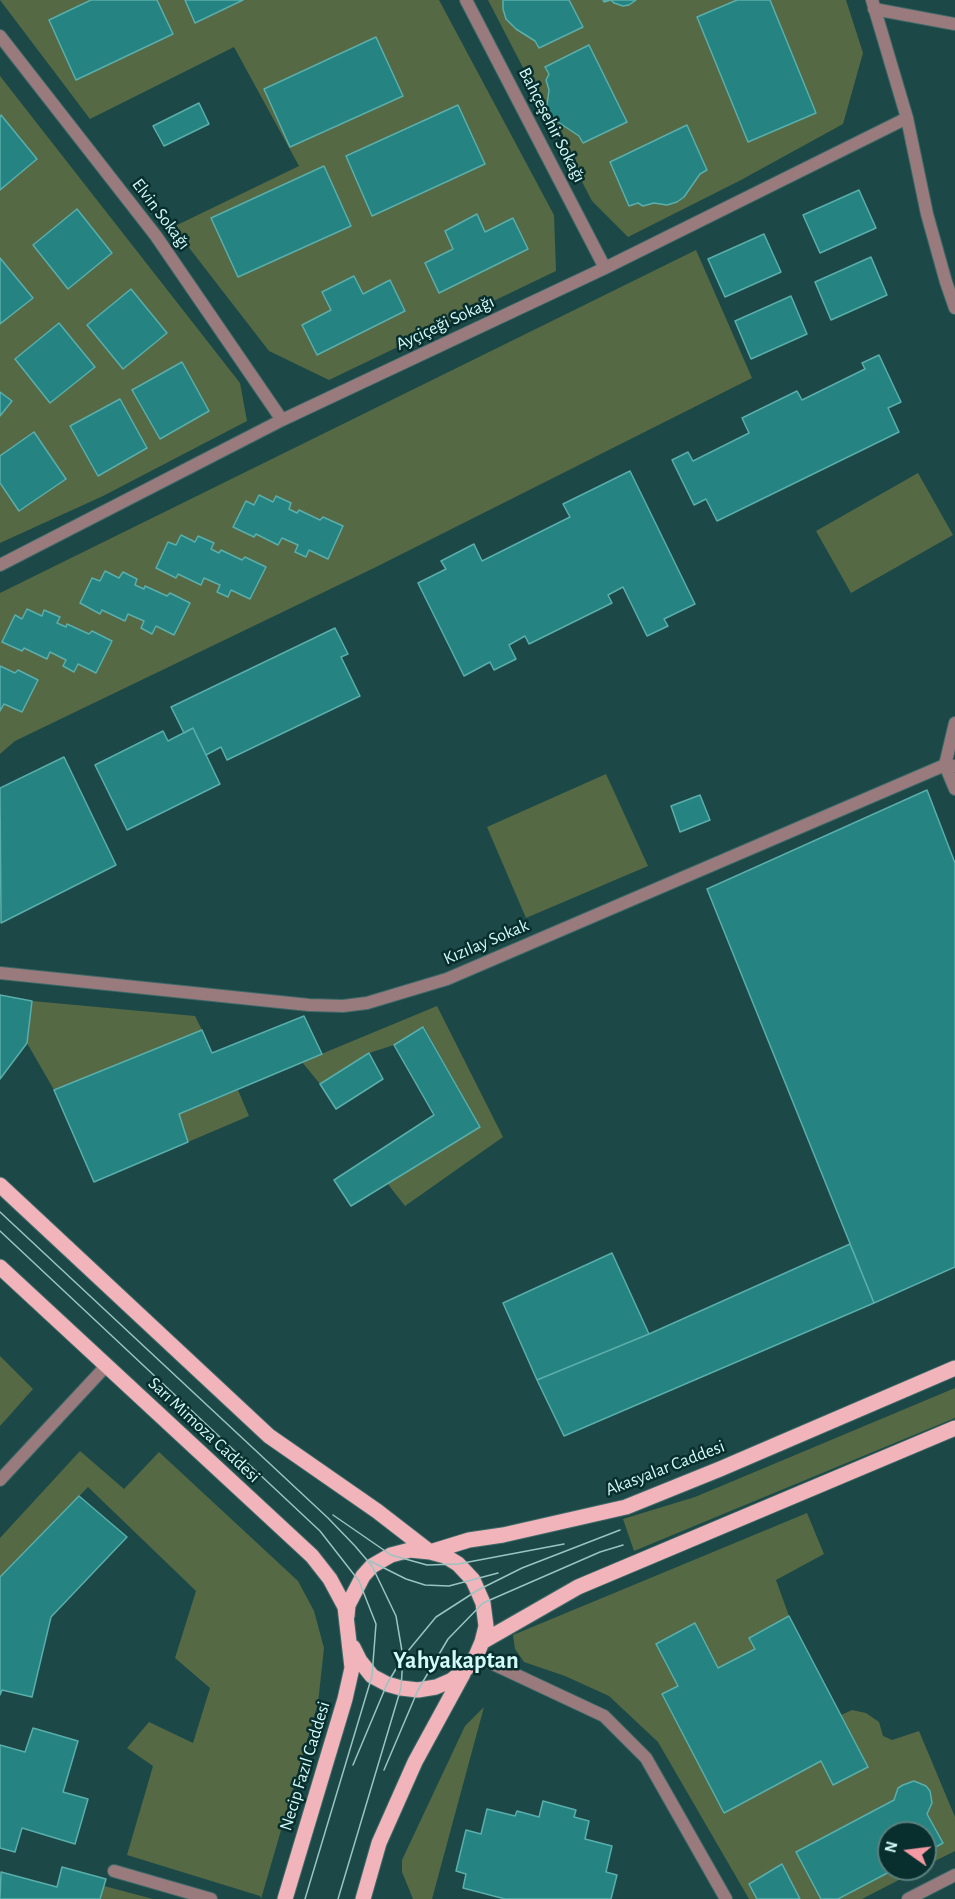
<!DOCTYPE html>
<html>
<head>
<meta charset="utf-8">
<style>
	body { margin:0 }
	#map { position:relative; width:955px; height:1899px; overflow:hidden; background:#1c4947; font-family:"Alegreya Sans",sans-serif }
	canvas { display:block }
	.north { position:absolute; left:877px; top:1821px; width:60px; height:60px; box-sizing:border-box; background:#082e2d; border:2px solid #59807e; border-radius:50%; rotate:284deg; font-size:16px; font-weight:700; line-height:24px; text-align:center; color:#d2faf8 }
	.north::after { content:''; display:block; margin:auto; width:21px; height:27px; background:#f49aa5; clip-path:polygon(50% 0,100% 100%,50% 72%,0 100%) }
</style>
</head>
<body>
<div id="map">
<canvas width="955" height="1899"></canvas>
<div class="north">N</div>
</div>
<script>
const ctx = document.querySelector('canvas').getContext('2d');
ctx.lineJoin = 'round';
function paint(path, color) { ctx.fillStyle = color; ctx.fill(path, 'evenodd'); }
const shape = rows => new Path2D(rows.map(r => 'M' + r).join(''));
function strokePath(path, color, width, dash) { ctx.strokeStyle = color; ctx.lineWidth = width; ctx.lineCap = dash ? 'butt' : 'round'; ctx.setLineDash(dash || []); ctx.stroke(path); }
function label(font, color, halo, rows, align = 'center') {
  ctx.font = font + ' "Alegreya Sans",sans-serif'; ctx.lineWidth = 5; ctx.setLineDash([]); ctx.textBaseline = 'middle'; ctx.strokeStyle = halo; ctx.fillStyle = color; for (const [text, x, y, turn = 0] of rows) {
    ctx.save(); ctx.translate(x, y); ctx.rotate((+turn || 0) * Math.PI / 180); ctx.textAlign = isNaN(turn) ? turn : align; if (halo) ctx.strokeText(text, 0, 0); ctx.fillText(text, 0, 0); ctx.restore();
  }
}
paint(shape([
	[0,0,439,0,554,215,556,271,329,380,269,351,173,227,299,166,234,47,90,119],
	[488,0,846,0,863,53,843,124,741,180,628,237,592,201],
	[0,76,240,383,247,421,103,496,0,543],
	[696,250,752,378,376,567,15,741,0,754,0,593],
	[918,473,953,535,851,593,816,531],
	[606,774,648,866,526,918,487,827],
	[32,1001,195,1016,202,1030,54,1090,27,1043],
	[437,1006,503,1137,405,1206,387,1183,480,1127,424,1027,394,1045,369,1053,320,1084,302,1062],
	[238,1090,249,1116,188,1142,179,1114],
	[0,1356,33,1389,0,1426],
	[955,1388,955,1418,634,1551,623,1519,695,1497],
	[80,1451,124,1489,159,1452,298,1581,314,1611,324,1648,318,1703,261,1899,260,1896,127,1855,153,1766,127,1748,149,1722,193,1743,210,1688,175,1658,196,1591,88,1487,0,1577,0,1538],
	[807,1513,824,1554,776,1580,789,1616,749,1637,755,1649,718,1668,695,1624,656,1644,678,1686,662,1695,724,1812,821,1761,833,1785,868,1767,841,1715,852,1710,866,1713,879,1722,883,1736,892,1740,919,1731,955,1817,955,1851,925,1866,925,1833,889,1833,889,1869,920,1869,862,1899,749,1899,658,1742,609,1696,565,1676,524,1662,515,1649,513,1635],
	[484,1707,432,1899,413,1899,402,1872,402,1860,465,1726],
	[104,1886,153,1899,100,1899]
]), '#556945');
const building = shape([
	[91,0,157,0,173,34,76,80,49,20,91,0],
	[185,0,243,0,195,23,185,0],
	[503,0,569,0,583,27,539,48,535,41,516,29,506,19,503,9,503,0],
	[603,0,636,0,629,5,623,6,614,3,611,0,604,2,603,0],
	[737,0,770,0,816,113,748,142,697,17,737,0],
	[376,37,403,96,290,147,264,89,376,37],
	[589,45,627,122,583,143,579,136,555,120,550,114,547,105,549,90,546,80,549,74,545,67,589,45],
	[199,103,209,124,164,146,153,126,199,103],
	[458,105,485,164,372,216,346,156,458,105],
	[1,115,37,159,0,190,0,117,1,115],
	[687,125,707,170,700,174,684,197,677,202,667,205,654,203,643,206,638,203,629,206,610,162,687,125],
	[324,166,351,226,238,277,211,218,324,166],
	[859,190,876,228,820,253,803,215,859,190],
	[77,209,112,253,68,289,33,245,77,209],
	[477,214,485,232,513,218,528,249,439,293,425,263,453,249,445,231,477,214],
	[764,234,781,272,725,297,708,259,764,234],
	[871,257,887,295,831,320,815,282,871,257],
	[0,258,33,298,0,324,0,258],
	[354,276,363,294,390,280,405,311,317,355,302,325,331,310,322,292,354,276],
	[131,289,167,333,123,369,87,325,131,289],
	[791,296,807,334,751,359,735,321,791,296],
	[59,323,95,367,50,403,15,359,59,323],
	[879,355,901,402,888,408,899,432,717,521,706,499,694,505,672,460,688,452,693,461,749,433,742,418,797,391,802,400,865,369,862,363,879,355],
	[182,362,209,411,160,439,132,390,182,362],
	[0,392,12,401,0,416,0,392],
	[120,399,147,448,98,476,70,426,120,399],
	[34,432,66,479,19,511,0,483,0,456,34,432],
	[630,471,695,604,664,619,668,626,647,636,623,587,608,595,612,603,529,644,525,636,509,645,516,659,494,670,490,662,464,676,418,583,446,569,441,561,474,544,482,561,570,517,563,504,630,471],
	[259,495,273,502,276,496,291,503,289,509,297,513,299,510,320,520,323,517,343,526,328,559,309,550,306,557,295,552,298,545,282,538,278,545,256,534,254,537,233,527,246,501,254,505,259,495],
	[181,535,195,542,198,536,214,543,211,549,219,553,221,550,242,560,245,557,266,567,250,599,231,590,228,597,217,592,220,585,204,578,201,585,178,574,176,578,156,568,168,542,176,545,181,535],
	[105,571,119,578,123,572,137,579,135,585,144,589,145,586,167,596,170,593,190,603,174,635,156,626,152,634,141,628,144,621,128,614,125,621,102,610,100,614,80,603,92,578,100,581,105,571],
	[27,609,42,616,44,610,60,617,57,623,66,627,67,624,89,634,92,631,112,641,96,673,78,664,74,672,63,666,66,660,50,652,47,659,24,648,22,651,2,642,15,615,22,619,27,609],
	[335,628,348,654,341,657,360,696,227,760,221,747,206,755,193,728,184,733,171,707,335,628],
	[0,666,15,673,18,670,38,680,22,712,4,704,0,711,0,666],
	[193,728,220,784,127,830,95,765,163,731,168,741,193,728],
	[64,757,116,865,1,923,0,788,64,757],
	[927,790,955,863,955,1267,874,1303,707,889,927,790],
	[700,795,710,820,680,832,671,806,700,795],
	[0,995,32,1001,27,1043,0,1079,0,995],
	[304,1016,322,1054,179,1114,188,1142,94,1182,54,1090,202,1030,212,1053,304,1016],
	[423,1027,480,1127,351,1206,334,1180,434,1115,394,1045,423,1027],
	[369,1053,383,1079,336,1109,320,1084,369,1053],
	[850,1244,874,1303,564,1436,537,1380,649,1334,850,1244],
	[612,1253,649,1334,537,1380,503,1303,612,1253],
	[79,1496,127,1537,51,1617,32,1697,2,1690,0,1695,0,1577,79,1496],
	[789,1616,868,1767,833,1785,821,1761,724,1813,662,1694,678,1686,656,1644,695,1623,718,1668,755,1649,749,1638,789,1616],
	[33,1728,78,1741,63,1792,88,1799,75,1844,22,1828,15,1852,0,1848,0,1745,25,1752,33,1728],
	[914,1781,926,1786,930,1791,932,1803,927,1814,943,1843,925,1853,925,1833,889,1833,889,1869,895,1869,838,1899,821,1899,796,1852,894,1800,898,1788,903,1785,914,1781],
	[543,1801,576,1810,574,1817,589,1821,585,1839,612,1846,606,1872,617,1875,611,1899,505,1899,463,1888,466,1874,456,1871,466,1830,481,1834,487,1809,515,1816,517,1811,539,1817,543,1801],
	[782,1864,800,1899,757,1899,749,1884,782,1864],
	[62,1867,106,1879,100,1899,0,1899,1,1872,57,1887,62,1867]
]);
paint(building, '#258481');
strokePath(building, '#5aaeab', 1.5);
const service = shape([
	[874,9,955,24],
	[114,1871,211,1899]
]);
const minor = shape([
	[466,0,605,268],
	[872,0,907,118,927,214,946,282,955,308],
	[0,36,156,236,282,420],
	[0,565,282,420,605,268,907,118],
	[955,723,945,765,955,789],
	[0,973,309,1005,343,1006,367,1003,447,979,945,765,955,766],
	[0,1480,106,1366],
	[476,1656,604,1716,646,1758,726,1899],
	[908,1899,955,1875]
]);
const primary = shape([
	[0,1185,269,1436,377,1511,430,1552],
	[0,1267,312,1556,330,1579,345,1607,352,1668,345,1699,285,1899],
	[430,1552,469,1540,503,1535,626,1507,720,1469,955,1368],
	[347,1616,348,1605,363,1576,372,1566,391,1555,410,1550,430,1552,445,1556,458,1564,473,1580,483,1603,486,1626,482,1642,476,1656,466,1669,452,1680,436,1687,418,1690,401,1688,387,1684,372,1676,360,1661,353,1647],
	[482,1642,578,1587,955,1428],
	[363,1899,379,1843,415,1762,463,1674]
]);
strokePath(service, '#3d6967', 14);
strokePath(minor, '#3d6967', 14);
strokePath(primary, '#3d6967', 17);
strokePath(service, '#997b7e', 12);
strokePath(minor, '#997b7e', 12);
strokePath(primary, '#f0b4ba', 15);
strokePath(shape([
	[0,1212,328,1518,355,1546,372,1566,396,1616,403,1657,401,1688,338,1899],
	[0,1231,320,1531,359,1581,376,1624,372,1676,305,1899],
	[333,1515,391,1555,427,1565,458,1564,564,1544],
	[370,1561,406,1579,425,1585,449,1586,498,1573],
	[353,1765,387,1684,403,1657,436,1617,478,1590,522,1568,620,1530],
	[384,1770,418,1690,448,1639,483,1603,600,1552,623,1545]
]), '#9ac4c2', 1.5);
label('18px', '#d2faf8', '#082e2d', [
	["Bahçeşehir Sokağı",552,125,63],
	["Elvin Sokağı",161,214,53],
	["Ayçiçeği Sokağı",445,323,-25],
	["Kızılay Sokak",486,942,-23],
	["Sarı Mimoza Caddesi",204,1430,43],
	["Akasyalar Caddesi",665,1468,-21],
	["Necip Fazıl Caddesi",305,1766,-73]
]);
label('bold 24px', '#d2faf8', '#082e2d', [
	["Yahyakaptan",456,1661]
]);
</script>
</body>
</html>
